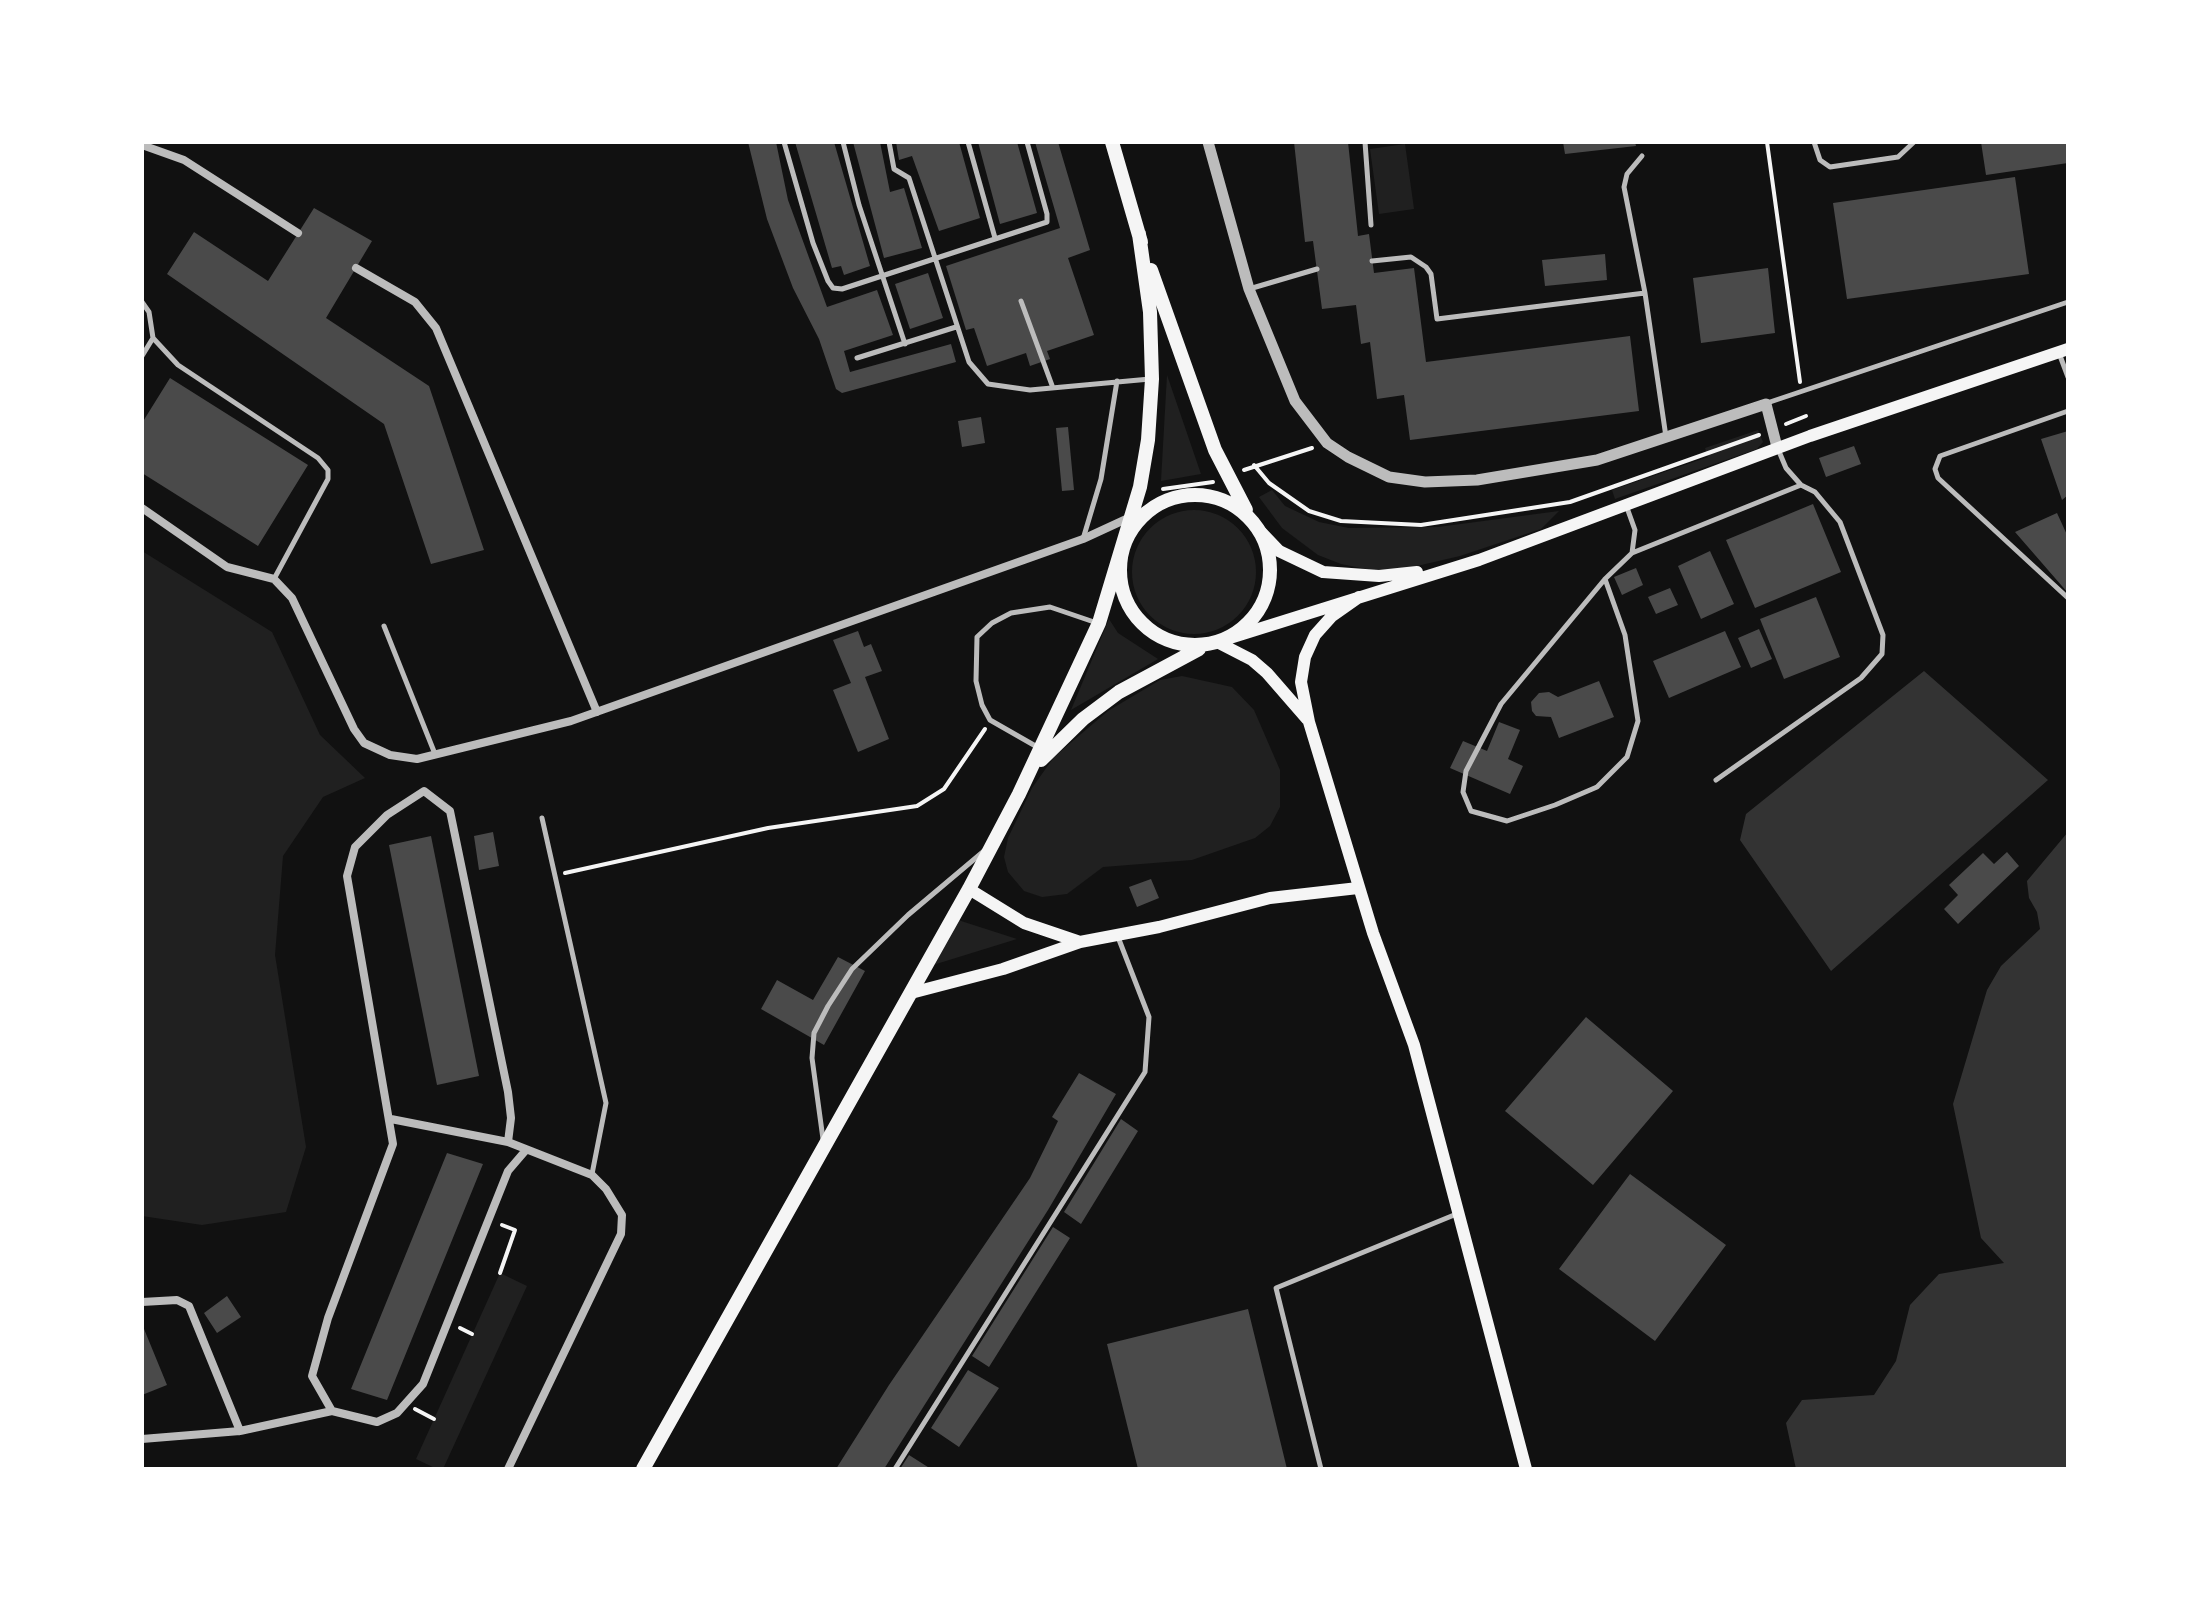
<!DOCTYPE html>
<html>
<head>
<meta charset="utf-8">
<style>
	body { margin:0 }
	#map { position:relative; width:2210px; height:1611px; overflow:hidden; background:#111; font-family:Manrope,sans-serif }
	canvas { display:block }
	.frame { position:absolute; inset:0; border:144px solid #fff; pointer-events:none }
</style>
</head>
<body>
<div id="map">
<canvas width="2210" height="1611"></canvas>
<div class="frame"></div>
</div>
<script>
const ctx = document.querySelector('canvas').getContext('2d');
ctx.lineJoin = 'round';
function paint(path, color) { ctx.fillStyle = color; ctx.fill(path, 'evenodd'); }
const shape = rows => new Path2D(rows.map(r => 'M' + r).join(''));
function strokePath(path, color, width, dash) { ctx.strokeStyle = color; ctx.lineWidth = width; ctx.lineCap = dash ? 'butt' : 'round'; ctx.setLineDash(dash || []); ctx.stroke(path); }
paint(shape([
	[1405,144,1414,209,1379,214,1370,149],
	[1167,375,1201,474,1161,481],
	[1758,430,1763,442,1757,449,1615,499,1612,490,1708,457,1705,448],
	[1272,490,1285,506,1319,522,1349,528,1438,527,1559,511,1541,529,1460,556,1404,569,1371,570,1341,564,1318,555,1282,528,1259,497],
	'1132 572a62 62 0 1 1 124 0a62 62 0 1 1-124 0Z',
	[142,551,272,632,320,735,365,778,323,797,283,856,275,955,306,1147,286,1212,202,1225,142,1216],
	[1109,619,1118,633,1158,659,1071,710],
	[1182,676,1232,687,1254,710,1280,770,1280,807,1270,826,1255,838,1192,860,1103,867,1067,894,1042,897,1024,891,1008,872,1004,857,1008,838,1032,788,1054,757,1108,711,1160,680],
	[958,920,1017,939,933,965],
	[500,1273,527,1286,443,1469,437,1469,416,1459]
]), '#202020');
paint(shape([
	[1924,671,2048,780,1831,971,1740,840,1746,814],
	[2068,832,2068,1469,1796,1469,1786,1423,1802,1400,1874,1395,1896,1361,1910,1305,1939,1274,2004,1263,1981,1238,1953,1104,1987,990,2001,966,2040,929,2037,912,2029,898,2027,881]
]), '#333');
paint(shape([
	[748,142,776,142,788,200,827,307,877,290,893,335,844,351,850,372,951,344,956,362,842,393,836,389,819,339,793,288,767,219],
	[795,142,834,142,870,266,844,275,841,266,832,268],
	[853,142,880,142,890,192,904,188,922,248,884,258],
	[896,142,959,142,980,218,939,231,912,156,899,160],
	[978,142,1017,142,1037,213,1000,224],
	[1035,142,1058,142,1090,250,1068,258,1094,335,1047,351,1050,359,1030,366,1026,353,987,366,974,328,966,330,946,266,1060,228],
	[1294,142,1348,142,1358,236,1369,234,1374,273,1414,268,1426,362,1630,336,1639,411,1410,440,1404,395,1377,399,1370,342,1361,344,1356,305,1322,309,1313,241,1305,242],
	[1563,142,1635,142,1636,146,1565,154],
	[1981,142,2068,142,2068,163,1986,175],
	[2015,177,2029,274,1847,299,1833,203],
	[314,208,372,241,326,318,429,386,484,550,431,564,384,424,167,274,194,232,268,281],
	[1605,254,1607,280,1545,286,1542,260],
	[1768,268,1775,333,1701,343,1693,278],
	[928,273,943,318,910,329,895,284],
	[170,378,308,465,258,546,142,473,142,423],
	[981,417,985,443,962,447,958,421],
	[1068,427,1074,490,1062,491,1056,428],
	[2068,431,2068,495,2062,500,2041,439],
	[1854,446,1861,464,1826,477,1819,458],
	[1813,504,1841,572,1755,608,1726,540],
	[2057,513,2068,537,2068,593,2015,532],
	[1710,551,1734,604,1701,619,1678,566],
	[1636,568,1643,585,1622,595,1614,577],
	[1670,588,1678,605,1656,614,1648,597],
	[1816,597,1840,657,1784,679,1760,619],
	[1759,629,1772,659,1751,668,1738,638],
	[858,631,864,647,871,644,882,671,865,677,889,739,858,752,833,690,851,683,833,640],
	[1725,631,1741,667,1669,698,1653,661],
	[1599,681,1614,717,1559,738,1551,717,1536,716,1532,711,1531,702,1539,693,1549,692,1558,697],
	[1499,722,1520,730,1508,759,1523,766,1510,794,1450,768,1463,741,1487,751],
	[493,832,499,866,479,870,474,836],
	[431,836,479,1076,437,1085,389,845],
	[2007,852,2019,866,1958,924,1944,909,1958,895,1949,885,1983,853,1994,864],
	[1151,879,1159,898,1137,907,1129,887],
	[838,957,865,971,824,1045,761,1009,777,980,813,1000],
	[1586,1017,1673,1091,1593,1185,1505,1111],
	[1079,1073,1116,1094,1048,1210,884,1469,836,1469,889,1385,1030,1178,1058,1121,1052,1117],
	[1121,1119,1138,1131,1081,1224,1064,1212],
	[447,1153,483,1164,387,1400,351,1389],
	[1630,1174,1726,1245,1655,1341,1559,1269],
	[1053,1227,1070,1238,989,1367,972,1356],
	[227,1296,241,1317,217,1333,204,1313],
	[1248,1309,1287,1469,1138,1469,1107,1344],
	[142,1324,167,1385,142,1395],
	[968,1370,999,1388,959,1447,931,1428],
	[909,1455,931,1469,900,1469]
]), '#4a4a4a');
strokePath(shape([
	[1767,142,1800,382],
	[1786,424,1806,416],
	[1254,465,1269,483,1309,511,1341,521,1421,525,1570,502,1759,435],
	[1244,470,1312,448],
	[1163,489,1213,482],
	[565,873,768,828,917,806,944,789,985,729],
	[500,1273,515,1230,502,1225],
	[460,1328,472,1334],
	[415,1409,434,1419]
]), '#f5f5f5', 4);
strokePath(shape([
	[784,142,813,243,828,281,833,288,842,289,1047,222,1047,214,1027,142],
	[843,142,859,205,905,344],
	[889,142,894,169,909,178,969,362,988,384,1030,390,1150,379],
	[968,142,995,238],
	[1365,142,1371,225],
	[1814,142,1820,160,1830,167,1898,157,1914,142],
	[1642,156,1627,174,1624,187,1645,293,1666,437],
	[1372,261,1411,257,1426,267,1431,274,1437,319,1645,293],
	[1249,289,1317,269],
	[1021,301,1053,388],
	[142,302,149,312,153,338],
	[2059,353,2068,377],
	[142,356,153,338,178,365,318,458,328,470,328,479,274,579],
	[857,358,956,327],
	[1767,403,2068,302],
	[2068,411,1940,456,1935,469,1938,478,2068,598],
	[1626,505,1635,530,1632,553],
	[1083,539,1101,479,1117,381],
	[1605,579,1625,635,1638,721,1627,757,1597,787,1555,805,1507,821,1471,811,1463,792,1466,771,1501,704,1605,579,1632,553,1801,485],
	[384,626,435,754],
	[1039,748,990,720,982,705,976,681,977,637,992,623,1011,613,1050,607,1097,623],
	[1716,780,1861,678,1882,654,1883,635,1840,522,1815,492,1801,485,1786,468,1778,449],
	[542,818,606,1103,592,1174],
	[823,1139,812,1058,814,1033,828,1006,852,969,908,915,984,851],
	[895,1469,1145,1072,1149,1017,1118,937],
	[1321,1469,1276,1288,1459,1213]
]), '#bcbcbc', 5);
strokePath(shape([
	[142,145,184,160,298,233],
	[356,268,415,302,436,328,597,712],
	[142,508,227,567,274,579,292,598,354,729,364,743,390,755,417,759,571,721,1083,539,1161,503],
	[391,1119,508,1142,592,1175,606,1189,622,1215,621,1234,508,1469],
	[508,1142,511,1118,508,1092,450,811,424,791,387,815,355,847,347,876,393,1144,328,1318,312,1376,332,1411,377,1422,397,1413,423,1384,508,1171,526,1150],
	[142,1302,177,1300,189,1306,240,1431],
	[142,1439,240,1431,332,1411]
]), '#bcbcbc', 8);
strokePath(shape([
	[1208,142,1249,289,1295,401,1327,443,1348,457,1389,477,1425,482,1477,480,1597,460,1766,404,1777,447]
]), '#bcbcbc', 11);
strokePath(shape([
	[1259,530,1279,551,1323,572,1379,576,1417,572],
	[1359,597,1332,616,1315,635,1305,657,1301,682,1309,722,1373,933,1414,1045,1526,1469],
	[1217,642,1479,560,1810,436,2068,349],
	[1217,642,1252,660,1267,673,1307,719],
	[969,889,1024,923,1080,942],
	[911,993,1003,969,1080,942,1159,927,1270,898,1358,888]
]), '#f5f5f5', 12);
strokePath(shape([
	[1112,142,1141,242],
	[1151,270,1215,450,1246,510],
	'1120 570a75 75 0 1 1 150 0a75 75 0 1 1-150 0Z',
	[1041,760,1083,719,1119,692,1199,649],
	[643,1469,969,889,1019,794,1099,623,1140,487,1148,440,1152,379,1150,312,1139,234]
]), '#f5f5f5', 14);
</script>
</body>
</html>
